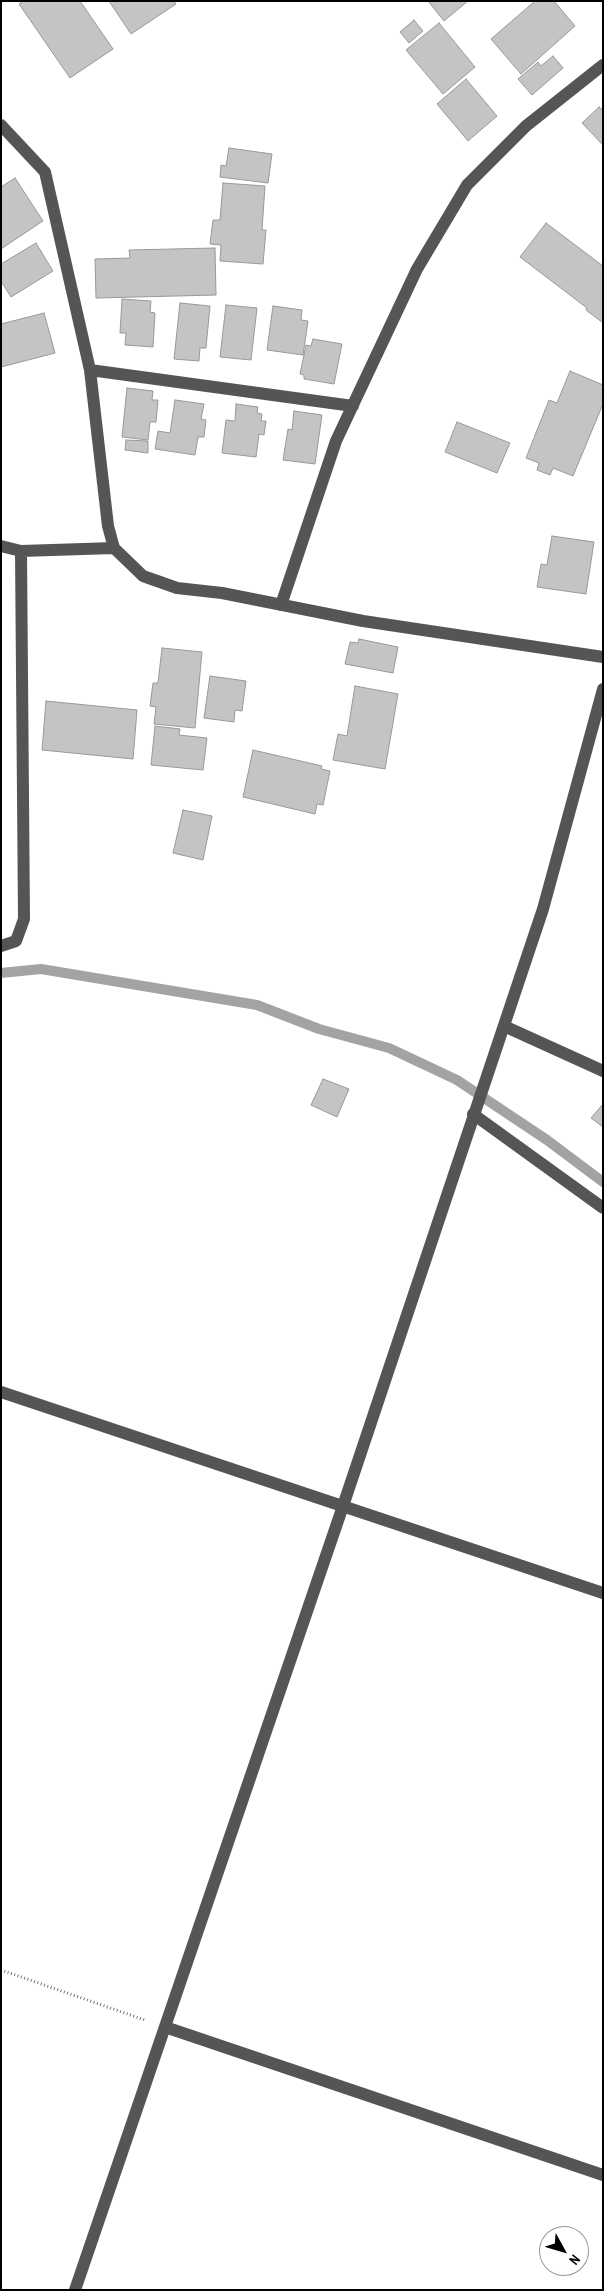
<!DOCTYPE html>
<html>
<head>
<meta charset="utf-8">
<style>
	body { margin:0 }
	#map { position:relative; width:604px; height:2291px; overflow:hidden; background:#fff; font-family:"Archivo Narrow",sans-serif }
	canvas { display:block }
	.frame { position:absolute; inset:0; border:2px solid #000; pointer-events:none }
	.north { position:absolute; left:539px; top:2226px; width:50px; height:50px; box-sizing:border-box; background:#fff; border:1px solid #999; border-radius:50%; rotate:129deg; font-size:14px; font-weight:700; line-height:20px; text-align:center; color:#000 }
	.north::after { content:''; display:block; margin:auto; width:18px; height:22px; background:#000; clip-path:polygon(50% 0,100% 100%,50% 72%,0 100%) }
</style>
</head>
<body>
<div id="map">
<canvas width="604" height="2291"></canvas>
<div class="frame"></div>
<div class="north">N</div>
</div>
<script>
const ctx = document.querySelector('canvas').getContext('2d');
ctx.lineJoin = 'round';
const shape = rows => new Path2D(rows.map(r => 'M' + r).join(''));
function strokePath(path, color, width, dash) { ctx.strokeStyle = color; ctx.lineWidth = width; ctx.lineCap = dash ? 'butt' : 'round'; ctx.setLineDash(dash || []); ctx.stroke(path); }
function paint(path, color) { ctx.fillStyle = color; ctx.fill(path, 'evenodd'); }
strokePath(shape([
	[1,973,41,969,257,1005,319,1029,389,1048,457,1080,547,1140,603,1182]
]), '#a3a3a3', 10);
const building = shape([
	[23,1,80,1,113,49,70,78,19,4,23,1],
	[109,1,174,1,176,4,131,34,109,1],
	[428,1,468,1,444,21,428,1],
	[535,1,554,1,575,26,521,74,491,39,535,1],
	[414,20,423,31,409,43,400,32,414,20],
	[439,23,475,67,443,94,406,50,439,23],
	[553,56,563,68,532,95,518,79,538,62,541,66,553,56],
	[466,79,497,116,468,141,437,104,466,79],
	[599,107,603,110,603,145,582,123,599,107],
	[229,148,272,154,268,183,220,177,221,165,226,166,229,148],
	[15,178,43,221,1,249,1,187,15,178],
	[223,183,265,186,262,230,266,230,263,264,220,261,221,245,210,244,213,220,220,220,223,183],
	[546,223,603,266,603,323,586,310,587,308,520,257,546,223],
	[36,243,53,271,11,297,1,281,1,264,36,243],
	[215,248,216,295,96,298,95,259,130,258,129,250,215,248],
	[122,299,151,301,150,312,155,313,153,347,125,345,126,333,120,333,122,299],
	[180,303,210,306,206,348,200,348,199,361,174,359,180,303],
	[226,305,257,308,251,360,220,357,226,305],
	[273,306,302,310,301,320,308,321,303,355,267,350,273,306],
	[44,313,55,353,1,367,1,324,44,313],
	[313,339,342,344,334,384,304,379,304,375,300,374,306,345,311,346,313,339],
	[570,371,603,385,603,404,573,476,553,468,550,475,537,470,539,463,526,458,549,400,557,403,570,371],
	[127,388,153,391,152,400,158,400,156,422,150,422,148,440,122,437,127,388],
	[175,400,204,404,201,419,206,420,204,437,198,437,195,455,155,449,158,431,170,433,175,400],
	[236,404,258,407,257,413,262,414,261,421,266,421,264,435,259,434,256,457,222,453,226,420,235,421,236,404],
	[294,411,322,415,315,464,283,460,288,429,292,430,294,411],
	[457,422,510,443,497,473,445,452,457,422],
	[126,440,148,441,148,453,125,450,126,440],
	[552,536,594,542,586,594,537,587,541,564,547,565,552,536],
	[359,639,398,647,393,673,345,664,350,642,358,643,359,639],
	[162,648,202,652,195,728,154,724,156,707,150,706,153,683,158,683,162,648],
	[210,676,246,681,242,711,235,710,234,722,204,718,210,676],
	[355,686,398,694,385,769,333,760,338,734,347,736,355,686],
	[46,701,137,710,133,759,42,750,46,701],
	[155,726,180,729,179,735,207,738,203,770,151,765,155,726],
	[253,750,322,766,321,769,330,771,323,805,317,804,315,814,243,797,253,750],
	[183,810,212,816,203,860,173,853,183,810],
	[323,1079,349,1089,337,1117,311,1105,323,1079],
	[603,1104,603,1127,591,1118,603,1104]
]);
paint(building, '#c4c4c4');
strokePath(building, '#999', 1);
strokePath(shape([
	[1,1970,145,2020]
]), '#777', 3, [1, 2.5]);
strokePath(shape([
	[1,125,45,172,90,370,108,526,114,548,143,576,177,588,222,593,363,621,603,657],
	[90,370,353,406],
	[1,546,21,551,114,548],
	[281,605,336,441,417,269,467,185,526,126,603,65],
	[1,946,16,941,24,919,21,551],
	[504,1026,603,1071],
	[473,1114,603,1208],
	[1,1392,603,1593],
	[165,2027,603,2175],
	[75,2290,343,1506,543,909,603,689]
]), '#555', 12);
</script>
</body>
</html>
